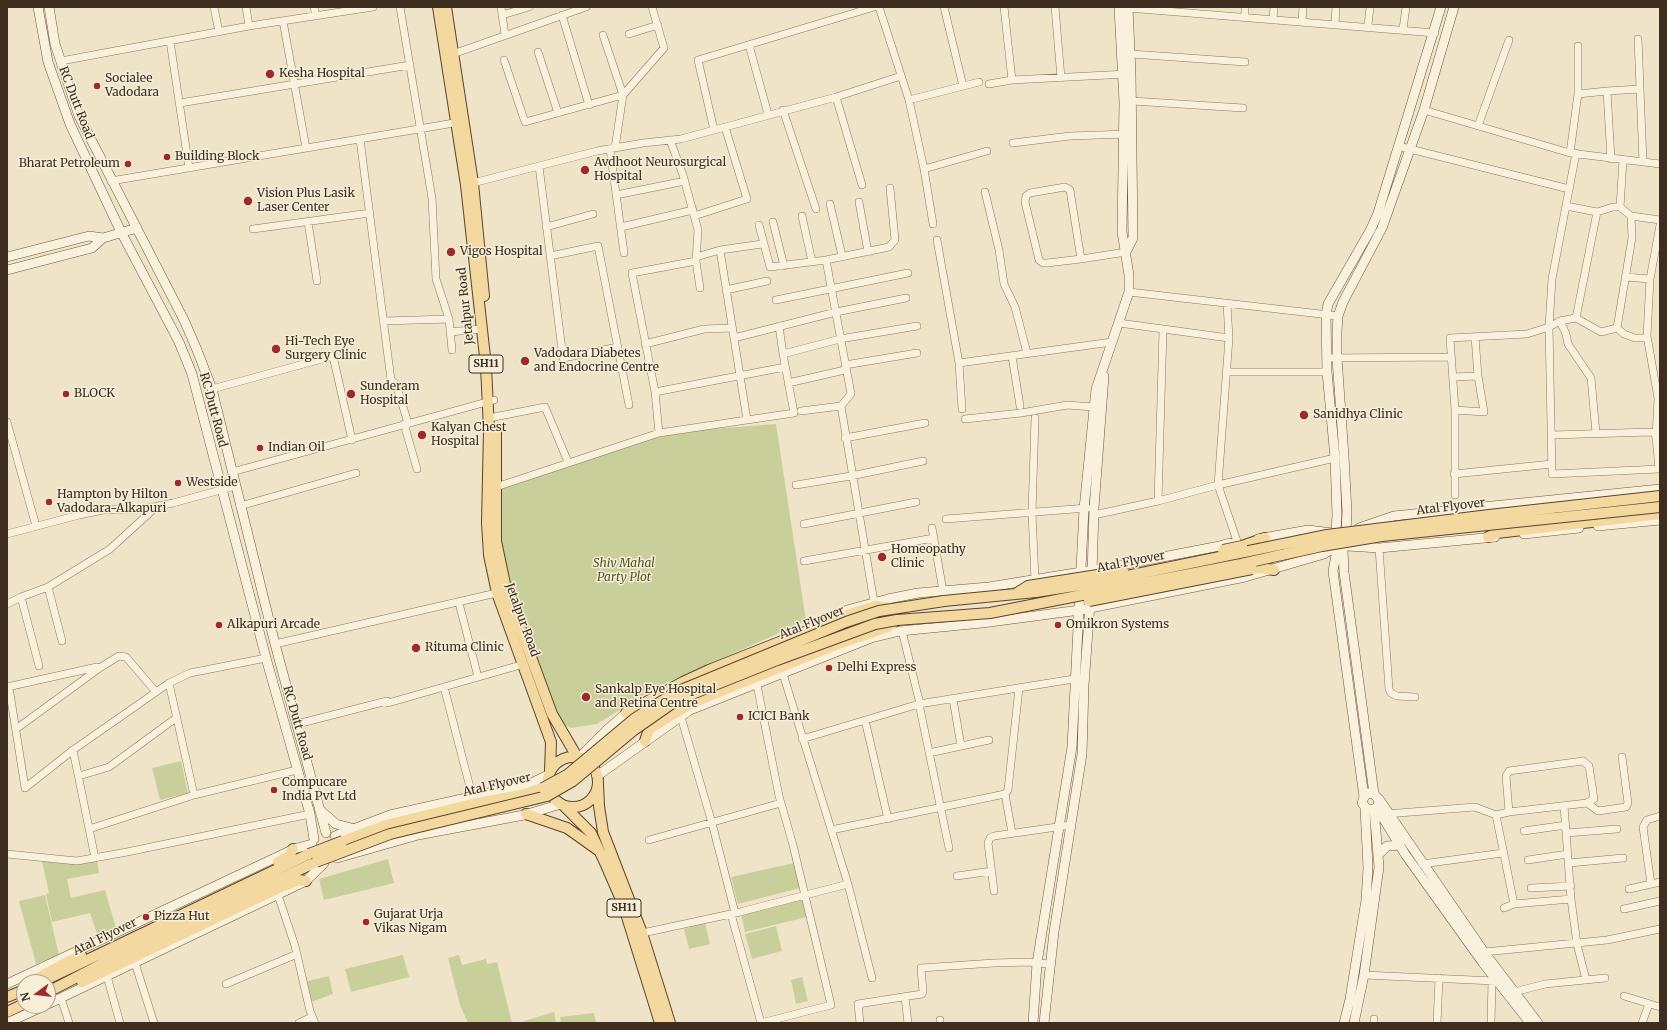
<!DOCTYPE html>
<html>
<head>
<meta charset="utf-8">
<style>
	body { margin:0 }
	#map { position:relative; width:1667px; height:1030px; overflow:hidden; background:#f0e4c8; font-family:Merriweather,serif }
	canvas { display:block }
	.frame { position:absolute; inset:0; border:8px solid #3d2e20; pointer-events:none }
	.north { position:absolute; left:16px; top:974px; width:40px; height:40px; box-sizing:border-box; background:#f7eed8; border:1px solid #ada18e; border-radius:50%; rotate:255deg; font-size:11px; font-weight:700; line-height:16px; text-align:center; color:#3d2e20 }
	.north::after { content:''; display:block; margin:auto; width:14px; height:18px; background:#9e2a2b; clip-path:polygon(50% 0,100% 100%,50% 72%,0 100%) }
</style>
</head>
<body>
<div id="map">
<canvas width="1667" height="1030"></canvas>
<div class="frame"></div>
<div class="north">N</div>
</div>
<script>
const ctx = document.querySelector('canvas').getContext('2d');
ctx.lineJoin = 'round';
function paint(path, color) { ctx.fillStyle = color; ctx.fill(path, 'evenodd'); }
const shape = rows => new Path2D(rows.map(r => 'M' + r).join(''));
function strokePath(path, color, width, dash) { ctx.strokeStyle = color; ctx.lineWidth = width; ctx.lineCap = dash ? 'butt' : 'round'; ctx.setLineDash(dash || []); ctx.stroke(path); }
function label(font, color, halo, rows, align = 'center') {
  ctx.font = font + ' Merriweather,serif'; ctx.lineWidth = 3; ctx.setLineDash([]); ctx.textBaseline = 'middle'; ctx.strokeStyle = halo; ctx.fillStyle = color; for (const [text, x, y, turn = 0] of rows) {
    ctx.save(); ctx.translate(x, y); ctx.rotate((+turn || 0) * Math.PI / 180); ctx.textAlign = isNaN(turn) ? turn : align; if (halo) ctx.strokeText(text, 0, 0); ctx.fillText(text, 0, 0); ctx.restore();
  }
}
paint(shape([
	[776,424,806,621,653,689,597,724,571,728,546,715,503,585,494,485,659,433],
	[181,761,188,793,160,800,152,768],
	[388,859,394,883,324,900,319,879],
	[42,861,97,861,99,873,67,879,71,898,105,890,116,928,98,936,90,913,52,922,46,894,49,893],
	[794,863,800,888,738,904,731,877],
	[45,895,59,955,36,964,19,901],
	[803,897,807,917,745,932,741,913],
	[705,923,710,944,689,949,684,929],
	[776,926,782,951,752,959,745,934],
	[403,955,409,977,351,992,345,969],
	[459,955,462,965,486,959,487,964,497,962,512,1023,468,1023,460,1005,448,958],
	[329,976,333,994,311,1002,307,981],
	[802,977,808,1001,796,1004,791,980],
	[554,1012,556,1023,518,1023],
	[594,1013,596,1023,561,1023,560,1017]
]), '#c9cf9b');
const street = shape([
	[214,7,219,32],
	[246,7,249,26],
	[314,7,316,16],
	[400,7,432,198,436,279,449,319],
	[501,7,505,35],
	[879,7,909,100,924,169,933,224],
	[944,7,963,86],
	[1004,7,1012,80],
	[1055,7,1061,78],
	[1128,8,1435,33],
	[502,15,529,7],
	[562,15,589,105],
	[1245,16,1245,7],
	[1273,19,1274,7],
	[283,21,306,148],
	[1302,21,1303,7],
	[1335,24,1336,7],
	[1368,26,1370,7],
	[1403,29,1406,7],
	[629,34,658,25],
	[603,35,623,95,615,148],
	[1638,39,1643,162],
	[170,41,189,168],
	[749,45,768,114],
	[538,52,558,113],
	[1131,54,1245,62],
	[450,55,586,7],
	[504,60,525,122,623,95,664,48,652,7],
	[61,61,249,26,373,7],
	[989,84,1012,80,1127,74],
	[1607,91,1640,89],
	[1578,94,1607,91,1611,159],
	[836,97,862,185],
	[909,100,979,82],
	[1132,101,1243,108],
	[180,103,410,65],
	[783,110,816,209],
	[1424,110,1570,153,1660,164],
	[1478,126,1509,40],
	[714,130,698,60,874,7],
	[360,139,391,380,396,384,408,423],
	[670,140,683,175,698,230,696,261,700,288],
	[1013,143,1070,136,1128,134],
	[1398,146,1569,189],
	[610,149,624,253],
	[1570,153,1578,94,1578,46],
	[539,166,563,358,618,347],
	[924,169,987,151],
	[111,181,460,122],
	[469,184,597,151,643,143,681,139,836,97,901,76],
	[985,192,999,250,1004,284,1015,307,1027,353],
	[616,195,685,181],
	[859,202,868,252],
	[830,204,842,256],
	[1566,206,1597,212],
	[694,216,747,199,725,127],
	[802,216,812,262],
	[1631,216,1660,220],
	[308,222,317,281],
	[773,222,784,266],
	[759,225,770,267,826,260,889,247,895,240,890,188],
	[546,227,593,214],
	[621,227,693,210],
	[253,229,370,213],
	[937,240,959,363,962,409],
	[720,250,762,244],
	[550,256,598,246,629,405],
	[696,257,720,250,734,338,836,312,906,298],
	[1081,259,1070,190,1065,187,1030,193,1026,196,1025,202,1039,260,1043,263,1047,263,1081,259,1126,252],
	[1626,277,1650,279,1647,336,1658,398,1656,437],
	[1650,279,1660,225],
	[726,290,767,281],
	[1129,292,1338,316],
	[776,300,908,273],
	[384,321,449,319,452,350],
	[1560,321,1566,334,1568,344,1591,378,1596,433],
	[1119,323,1229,338],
	[779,326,783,354],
	[1617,328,1601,332,1576,318,1597,212,1613,207,1620,207],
	[1617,328,1632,238,1631,216,1620,207,1623,160],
	[1617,328,1624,334,1635,338,1647,338],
	[450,332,481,329],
	[734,338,747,420],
	[645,344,704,329,732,328],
	[1012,356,1020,406],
	[1327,358,1451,357],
	[959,363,1112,342],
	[845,365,917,353],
	[1228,372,1327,372],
	[1453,377,1478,376],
	[788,383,845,370],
	[212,389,333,356,352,440],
	[655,392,785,367],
	[841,406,874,602],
	[1455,410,1484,412,1478,376,1475,337],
	[801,411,841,406,851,394,826,260],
	[489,418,545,407,568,462],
	[965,419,1021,413,1067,405,1094,407],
	[7,422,36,526],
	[404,424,417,469],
	[659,433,655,392,632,273,696,261],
	[1552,435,1651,432,1654,433,1656,437,1659,469,1552,474,1549,327,1560,321,1576,318],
	[845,438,925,423],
	[232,472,494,400],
	[1454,474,1552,464],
	[796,485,851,476,923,461],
	[493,488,659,433,794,413,783,354,840,339,917,326],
	[1455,495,1455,410,1450,338,1527,334,1549,327,1552,279,1576,153],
	[1158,501,1163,330],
	[240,506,356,473],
	[1094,515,1158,501,1218,485,1335,458],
	[946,519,1087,508],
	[804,524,916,502],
	[932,528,943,591],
	[7,534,79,515,103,510,143,509,173,503,235,486],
	[1226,543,1237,541,1218,485,1229,338,1227,304],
	[1379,548,1389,689,1391,693,1397,696,1415,697],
	[804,561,934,538],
	[1035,580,1032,513,1035,418],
	[48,587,62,641],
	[21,597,39,666],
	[459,603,478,677],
	[7,604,21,597,48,587,110,549,156,507],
	[902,631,920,704],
	[275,644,501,592],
	[783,674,848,884,872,978],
	[169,683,194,795],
	[757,685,779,796,793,845,831,1005,761,1023],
	[7,687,97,667],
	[9,687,25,788,73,750,169,683,190,673,266,658],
	[444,687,472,795],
	[953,699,961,746],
	[388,703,524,664],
	[919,704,949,848],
	[681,717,712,823,735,913],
	[865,720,888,819],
	[297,724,387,701],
	[16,729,101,667,119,656,126,657,156,692],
	[802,739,919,704,1080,678],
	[73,750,95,858],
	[929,753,989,740],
	[1583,761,1589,766,1594,799,1590,801,1587,803,1509,812,1506,776,1509,771,1583,761],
	[79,776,109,767,176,718],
	[1005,794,1012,833],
	[1587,803,1598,811,1626,807,1628,803,1622,757],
	[1564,806,1571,899],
	[1509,812,1496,815,1514,904],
	[1386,814,1475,807,1496,815],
	[89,829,194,795,297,770],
	[831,830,1005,794,1008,790,1019,688],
	[1524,831,1566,825],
	[1566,833,1617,829],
	[649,840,781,803],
	[7,854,77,861,127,852,310,814],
	[1528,860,1568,854],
	[1569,863,1623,858],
	[1422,864,1503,853],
	[957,876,992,871],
	[1651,884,1643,827,1647,820,1660,816],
	[1531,888,1571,886],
	[1629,889,1660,882],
	[994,891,988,843,990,838,994,836,1071,825],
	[278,895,295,946,310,1011,315,1023],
	[1504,908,1514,904,1571,899,1577,944,1586,980],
	[1624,909,1660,901],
	[731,914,761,1023],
	[638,934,740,912,848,884],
	[1484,952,1607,940,1660,929],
	[135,963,154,1023],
	[1364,975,1495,981],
	[107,976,120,1023],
	[226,984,297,954],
	[1514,992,1545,984,1605,978],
	[1624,996,1660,1007],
	[905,997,908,1023],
	[61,998,69,1023],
	[940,1020,940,1023],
	[299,1023,312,1017],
	[860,1023,858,1004,922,994,923,992,921,968,994,963,1028,962,1049,964],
	[1374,1023,1374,1019],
	[1437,1023,1439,978],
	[1491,1023,1492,981],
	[1642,1023,1649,1004]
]);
const secondary = shape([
	[38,7,48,62,70,124,121,232,179,342,192,374,266,658,310,814,314,839],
	[49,7,55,44,79,116,184,320,197,350,212,389,275,644,326,833],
	[1126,252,1133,238,1131,74,1128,7],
	[7,257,89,236,103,238],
	[7,270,92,248,103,238,137,228],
	[1598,526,1660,520],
	[1359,528,1394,516,1660,489],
	[1336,531,1337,515,1335,458,1327,372,1326,315,1328,304,1371,229,1378,213,1441,7],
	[1346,532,1347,512,1344,456,1337,358,1337,331,1338,316,1343,302,1382,228,1424,110,1454,7],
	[1524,534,1579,528],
	[1258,539,1308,530,1332,533],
	[1348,546,1379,548,1495,537],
	[1337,550,1333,571,1364,797],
	[1343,550,1344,572,1374,794,1379,800,1378,806,1374,809,1367,809,1362,803,1364,797,1368,793,1374,794],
	[1092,575,1094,508,1104,376],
	[847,610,888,599,918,593,989,587,1106,568,1230,544],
	[581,756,608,729,631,709],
	[597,776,690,710,871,638,900,631,982,623,1080,610,1245,577,1324,554,1334,548],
	[1379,799,1484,952,1538,1023],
	[1377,808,1405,854,1483,963,1530,1023],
	[321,811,336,824,355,829],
	[335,836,390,815,529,784,548,775],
	[1378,855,1387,846,1400,845],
	[337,858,418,835,524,815,561,804],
	[7,984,294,849,312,844],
	[48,1004,306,881,324,863],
	[7,1023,44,1006],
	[1033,1023,1037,963,1072,747,1084,509,1096,389,1129,292,1129,275,1122,232,1124,102,1119,7],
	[1044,1023,1054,932,1082,754,1084,685,1090,604],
	[1344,1023,1350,999,1366,900,1368,868,1365,808],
	[1354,1023,1364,975,1379,867,1374,809]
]);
const primary = shape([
	[438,7,466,185,486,366,489,430,487,523,489,555,497,593,551,742,550,771],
	[446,7,473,183,484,296],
	[496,431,496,541,506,589,552,714,576,755],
	[1488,537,1497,533,1660,514],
	[1242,546,1265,538],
	[1252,569,1261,568,1274,570],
	[626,713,683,682,709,670,850,614,875,606,891,608],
	[645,741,649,729,694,702,833,646,888,627,897,620],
	'548 782a25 25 0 1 1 50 0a25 25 0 1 1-50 0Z',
	[598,784,599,806,603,832,642,933,670,1023],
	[564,806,591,833,606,865,623,904,660,1023],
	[526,814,567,828,598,850],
	[343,841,386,825,472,804,521,795,543,788],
	[278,862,289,856,293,849],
	[30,982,81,955],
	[41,982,309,854],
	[82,982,279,888,299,880,306,881],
	[48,992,135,947,316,862],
	[7,997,24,990],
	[7,1012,24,1004]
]);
strokePath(street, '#8d765c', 8);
strokePath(secondary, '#6f573f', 10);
strokePath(primary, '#5b4430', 12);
strokePath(street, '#faf1dc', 7);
strokePath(secondary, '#faf1dc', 9);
strokePath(primary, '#f3d9a0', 10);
const primaryBridge = shape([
	[1223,550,1242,546],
	[1017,593,1028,586,1123,571],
	[1089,601,1252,569],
	[543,788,567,775,634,719,676,692,846,622,879,611,944,601,1036,592,1093,583,1327,535,1489,515,1660,496],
	[309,854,343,841],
	[316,862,390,834,547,796,573,781,634,730,677,700,777,660,875,624,897,620,990,613,1241,564,1322,546,1382,536,1660,507]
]);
strokePath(primaryBridge, '#5b4430', 12, []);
strokePath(primaryBridge, '#f3d9a0', 10);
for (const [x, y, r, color] of [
	[270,74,5,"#9e2a2b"],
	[97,86,4,"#9e2a2b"],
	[167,157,4,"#9e2a2b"],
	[128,164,4,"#9e2a2b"],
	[585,170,5,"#9e2a2b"],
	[248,201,5,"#9e2a2b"],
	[451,252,5,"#9e2a2b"],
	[276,349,5,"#9e2a2b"],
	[525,361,5,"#9e2a2b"],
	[66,394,4,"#9e2a2b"],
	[351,394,5,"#9e2a2b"],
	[1304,415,5,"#9e2a2b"],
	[422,435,5,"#9e2a2b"],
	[260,448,4,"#9e2a2b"],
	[178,483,4,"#9e2a2b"],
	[49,502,4,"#9e2a2b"],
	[882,557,5,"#9e2a2b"],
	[219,625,4,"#9e2a2b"],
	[1058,625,4,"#9e2a2b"],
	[416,648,5,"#9e2a2b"],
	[829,668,4,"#9e2a2b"],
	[586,697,5,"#9e2a2b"],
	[740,717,4,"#9e2a2b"],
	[274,790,4,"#9e2a2b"],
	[146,917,4,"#9e2a2b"],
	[366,922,4,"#9e2a2b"]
]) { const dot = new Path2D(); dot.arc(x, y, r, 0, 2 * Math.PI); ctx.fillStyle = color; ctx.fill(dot); strokePath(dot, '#f7eed8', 1.5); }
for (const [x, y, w] of [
	[486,364,34],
	[624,908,34]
]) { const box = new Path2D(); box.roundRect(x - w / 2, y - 9, w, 18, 3); ctx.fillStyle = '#f7eed8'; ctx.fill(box); strokePath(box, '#3d2e20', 1); }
label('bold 11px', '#3d2e20', null, [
	["SH11",486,364],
	["SH11",624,908]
]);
label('12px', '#3d2e20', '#f7eed8', [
	["Kesha Hospital",279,74],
	["Socialee",105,79],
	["Vadodara",105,93],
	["Building Block",175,157],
	["Avdhoot Neurosurgical",594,163],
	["Hospital",594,177],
	["Bharat Petroleum",120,164,"right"],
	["Vision Plus Lasik",257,194],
	["Laser Center",257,208],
	["Vigos Hospital",460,252],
	["Hi-Tech Eye",285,342],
	["Surgery Clinic",285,356],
	["Vadodara Diabetes",534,354],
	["and Endocrine Centre",534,368],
	["Sunderam",360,387],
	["Hospital",360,401],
	["BLOCK",74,394],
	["Sanidhya Clinic",1313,415],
	["Kalyan Chest",431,428],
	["Hospital",431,442],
	["Indian Oil",268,448],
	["Westside",186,483],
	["Hampton by Hilton",57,495],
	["Vadodara-Alkapuri",57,509],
	["Homeopathy",891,550],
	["Clinic",891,564],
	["Alkapuri Arcade",227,625],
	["Omikron Systems",1066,625],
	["Rituma Clinic",425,648],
	["Delhi Express",837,668],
	["Sankalp Eye Hospital",595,690],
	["and Retina Centre",595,704],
	["ICICI Bank",748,717],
	["Compucare",282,783],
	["India Pvt Ltd",282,797],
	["Gujarat Urja",374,915],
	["Vikas Nigam",374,929],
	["Pizza Hut",154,917]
], 'left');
label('12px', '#3d2e20', '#f7eed8', [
	["RC Dutt Road",76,103,69],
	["Jetalpur Road",466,306,-96],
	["RC Dutt Road",213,410,75],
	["Atal Flyover",1451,507,-7],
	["Atal Flyover",1131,562,-11],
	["Jetalpur Road",522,620,70],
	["Atal Flyover",812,623,-22],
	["RC Dutt Road",297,723,74],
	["Atal Flyover",497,785,-13],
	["Atal Flyover",105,937,-26]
]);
label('italic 12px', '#4d5a26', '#f7eed8', [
	["Shiv Mahal",624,564],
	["Party Plot",624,578]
]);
</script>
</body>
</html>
